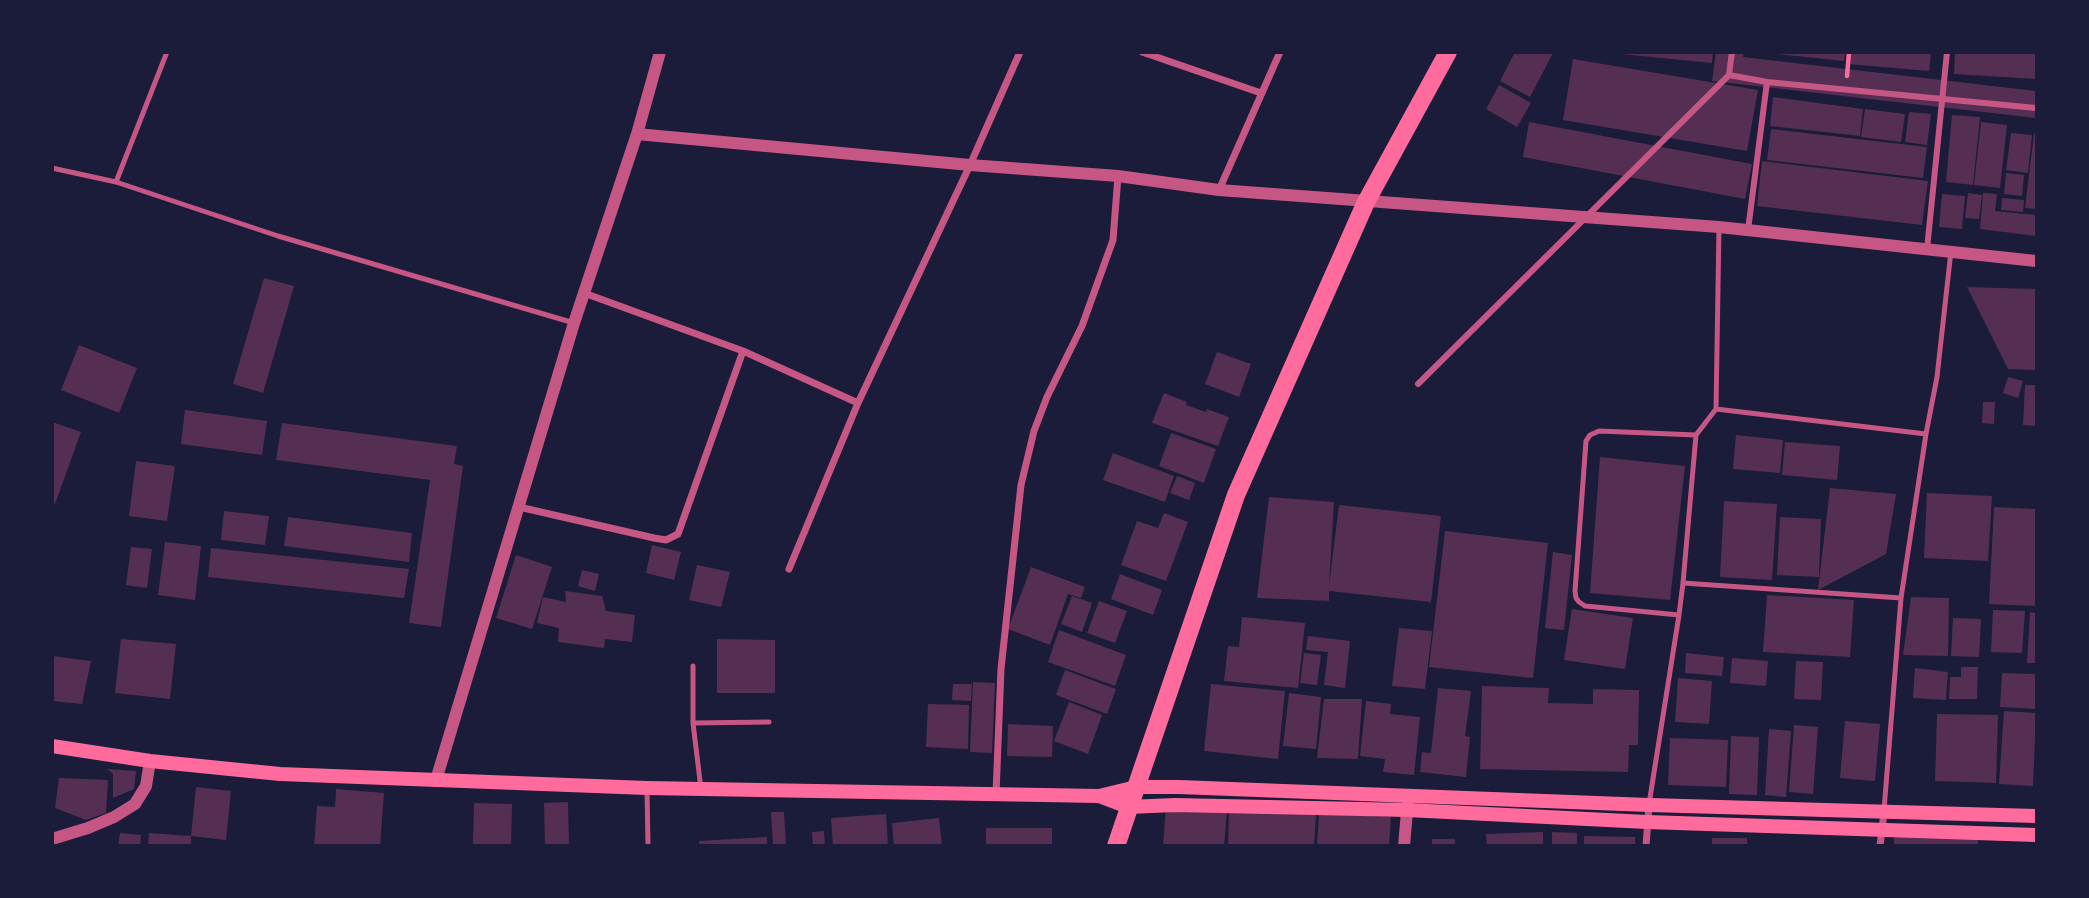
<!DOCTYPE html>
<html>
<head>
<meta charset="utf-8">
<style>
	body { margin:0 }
	#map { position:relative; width:2089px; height:898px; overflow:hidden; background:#1b1b3a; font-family:"Public Sans",sans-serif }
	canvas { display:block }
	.frame { position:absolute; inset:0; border:54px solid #1b1b3a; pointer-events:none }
</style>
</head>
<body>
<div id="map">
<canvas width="2089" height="898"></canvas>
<div class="frame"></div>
</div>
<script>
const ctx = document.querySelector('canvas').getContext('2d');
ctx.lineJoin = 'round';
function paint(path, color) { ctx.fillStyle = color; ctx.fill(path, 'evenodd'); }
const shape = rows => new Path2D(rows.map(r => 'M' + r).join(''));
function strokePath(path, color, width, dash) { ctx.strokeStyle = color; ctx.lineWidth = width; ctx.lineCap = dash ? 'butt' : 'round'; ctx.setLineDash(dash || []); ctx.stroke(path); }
paint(shape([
	[1515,52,1553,53,1530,97,1500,81],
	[1621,52,1713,52,1712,63,1621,54],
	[1716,52,1744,52,1743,57,2036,91,2036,118,1712,81],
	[1777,52,1845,52,1844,61,1777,54],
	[1850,52,1931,52,1929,71,1848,64],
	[1955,52,2036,52,2036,79,1954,74],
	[1573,59,1758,90,1747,151,1563,120],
	[1499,85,1531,103,1517,127,1486,109],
	[1773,97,1863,109,1860,136,1770,126],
	[1865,109,1905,114,1901,142,1861,137],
	[1909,112,1931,114,1927,145,1905,142],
	[1952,115,1980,117,1973,185,1946,182],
	[1529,122,1752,164,1745,199,1523,157],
	[1981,122,2007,125,2000,188,1974,185],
	[1771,129,1927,147,1923,178,1767,160],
	[2011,133,2032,135,2028,173,2006,170],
	[2034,134,2036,134,2036,209,2025,208],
	[1762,161,1928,181,1922,225,1757,206],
	[2006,173,2024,175,2022,196,2004,194],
	[1968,193,1982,195,1979,219,1965,218],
	[1983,193,1997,194,1995,211,2036,215,2036,236,1980,229],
	[1942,194,1965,196,1962,229,1939,227],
	[2002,198,2024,200,2023,212,2001,210],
	[264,278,294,286,263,393,233,384],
	[1967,287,2036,289,2036,370,2008,369],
	[79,345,137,368,119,413,61,390],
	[1217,352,1251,364,1239,397,1205,384],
	[2008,377,2023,381,2018,398,2003,393],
	[2025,385,2036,385,2036,426,2023,425],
	[1164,393,1187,402,1186,405,1206,412,1207,409,1229,417,1218,446,1152,423],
	[1983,402,1995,402,1994,424,1982,423],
	[185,410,267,421,262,455,181,444],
	[52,422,81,432,55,504,52,503],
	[282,423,457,446,454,464,463,466,441,627,409,623,430,480,276,460],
	[1171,433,1216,449,1204,483,1159,466],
	[1736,435,1783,440,1780,473,1733,469],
	[1785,442,1840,446,1837,480,1782,475],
	[1113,453,1174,476,1165,502,1103,480],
	[1600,457,1685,466,1670,600,1590,593],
	[136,461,175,466,167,521,129,516],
	[1177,476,1195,483,1189,500,1170,493],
	[1830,488,1896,494,1886,554,1818,590],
	[1927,493,1992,496,1988,561,1924,558],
	[1269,497,1334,502,1329,585,1339,505,1441,516,1431,602,1329,591,1329,601,1257,598],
	[1724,501,1777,504,1772,580,1720,577],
	[1994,507,2036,509,2036,606,1989,604],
	[224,511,269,516,265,545,221,540],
	[1164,513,1188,522,1166,581,1121,565,1137,521,1158,528],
	[288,517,412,533,409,562,284,546],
	[1780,517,1821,519,1819,577,1777,575],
	[1445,531,1548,543,1533,678,1429,667],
	[165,542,201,546,195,600,158,595],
	[652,545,681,552,674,580,646,573],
	[131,547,152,549,147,588,126,585],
	[211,548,409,569,404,598,208,577],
	[1553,552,1572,555,1564,630,1545,628],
	[516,555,552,567,532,629,496,618],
	[697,565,730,572,721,607,689,600],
	[1031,567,1085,587,1081,598,1068,594,1050,645,1008,629],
	[582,570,599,574,595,591,578,586],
	[1120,574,1162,590,1153,615,1111,599],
	[565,591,602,596,606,611,635,615,632,642,605,639,604,648,558,642,559,628,537,623,543,597,566,602],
	[1767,595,1854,600,1850,657,1763,652],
	[1072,596,1092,603,1082,632,1061,624],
	[1911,597,1949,598,1948,656,1903,655],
	[1099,601,1127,611,1115,643,1087,633],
	[1572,609,1633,618,1625,669,1564,660],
	[1993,610,2025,611,2022,653,1991,652],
	[2030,612,2036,613,2036,663,2027,663],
	[1242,617,1305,623,1298,688,1224,681,1228,646,1239,647],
	[1953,618,1981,619,1979,657,1951,656],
	[1399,628,1432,631,1425,689,1392,686],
	[1059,630,1126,655,1115,686,1048,662],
	[1308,636,1350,641,1345,688,1324,685,1328,652,1306,650],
	[121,639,176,644,170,699,115,693],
	[717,639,775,640,775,693,717,693],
	[1304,653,1321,655,1317,685,1300,683],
	[1686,653,1724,657,1722,676,1685,673],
	[52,656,91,661,82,704,52,701],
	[1732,658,1768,661,1766,686,1730,683],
	[1796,661,1823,662,1821,700,1794,699],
	[1961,667,1978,667,1977,699,1949,699,1950,677,1961,677],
	[1915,668,1948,672,1946,700,1913,698],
	[1065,670,1116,689,1107,714,1056,695],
	[2002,673,2036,674,2036,709,2000,707],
	[1678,678,1712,681,1709,724,1675,722],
	[973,682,995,683,992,753,970,752],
	[953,684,972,684,971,701,952,700],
	[1211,684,1285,691,1278,759,1204,751],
	[1482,686,1549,688,1548,703,1593,704,1593,689,1639,690,1638,745,1629,745,1628,772,1480,769],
	[1438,688,1471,691,1465,736,1470,737,1466,777,1420,772,1422,752,1431,753],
	[1289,693,1321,697,1316,749,1283,746],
	[1324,699,1362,699,1358,759,1317,758],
	[1366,701,1391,704,1390,714,1420,717,1414,775,1383,772,1385,759,1360,756],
	[1069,702,1102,715,1088,754,1054,741],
	[928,704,969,705,968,749,926,747],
	[2004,711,2036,713,2033,786,1999,784],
	[1937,714,1998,715,1996,783,1935,781],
	[1845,721,1880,724,1875,781,1840,778],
	[1008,724,1053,726,1052,757,1007,756],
	[1794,725,1818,727,1813,794,1789,792],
	[1769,729,1791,731,1786,797,1765,795],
	[1731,736,1759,737,1757,795,1729,794],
	[1670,738,1728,740,1726,787,1668,785],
	[107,769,136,771,134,789,113,798,113,774],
	[59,778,108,780,106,813,86,820,55,808],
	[196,787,231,791,226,840,191,836],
	[336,789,384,793,380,846,314,846,317,806,335,807],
	[568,802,569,846,545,846,544,803],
	[474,803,512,804,511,846,473,846],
	[1166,806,1227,812,1224,846,1163,846],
	[1229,810,1316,814,1314,846,1228,846],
	[771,812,784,812,786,846,773,846],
	[886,814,888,846,833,846,831,818],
	[1319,814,1391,817,1389,846,1317,846],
	[939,818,942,846,894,846,892,823],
	[986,828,1052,828,1052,846,986,846],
	[824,831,825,846,813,846,812,832],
	[1543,832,1543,846,1487,846,1486,834],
	[1552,832,1577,833,1577,846,1552,846],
	[120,833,141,835,140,846,118,846],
	[149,833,191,836,191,846,148,846],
	[1894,834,1978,837,1978,846,1894,846],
	[1584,836,1635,837,1635,846,1584,846],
	[767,837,767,846,700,846,699,841],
	[1712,838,1747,838,1747,846,1712,846],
	[1432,839,1455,839,1455,846,1432,846]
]), '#542f53');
strokePath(shape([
	[1847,76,1849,52]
]), '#ff6b9d', 4.5);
strokePath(shape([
	[52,168,116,182,167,52],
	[116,182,278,236,574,323],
	[1716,409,1926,434,1937,377,1951,251],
	[1683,583,1901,598,1884,810],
	[1901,598,1926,434],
	[1679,615,1683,583,1696,435],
	[693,666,693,723,701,789],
	[693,723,769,722],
	[647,789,648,846],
	[1649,804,1679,615,1585,606,1579,602,1576,598,1575,591,1586,441,1590,435,1599,431,1696,435,1716,409,1719,227]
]), '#c65784', 5);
strokePath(shape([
	[1729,75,1732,52],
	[1748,230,1767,82],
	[1927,249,1947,52],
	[1418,384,1729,75,1767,82,2036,108]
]), '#c65784', 6);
strokePath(shape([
	[1142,52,1261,93],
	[1219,190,1280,52],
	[584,293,743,351,858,403],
	[519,507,654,538,666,540,678,534,743,351],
	[789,569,858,403,970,165,1020,52],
	[996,794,1001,669,1021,485,1034,431,1047,397,1082,326,1113,240,1118,176],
	[1646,846,1649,805],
	[1880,846,1884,812]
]), '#c65784', 7);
strokePath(shape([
	[637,134,970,165,1118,176,1219,190,1719,227,2036,261],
	[436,780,574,323,637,134,660,52],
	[52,839,88,828,114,817,135,804,146,786,150,761],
	[1404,846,1408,800]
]), '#c65784', 12);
strokePath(shape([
	[52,746,150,761,280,774,647,788,1099,796,1136,787,1179,787,1649,805,2036,816],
	[1099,796,1128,807,1175,805,1407,810,1647,822,2036,835]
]), '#ff6b9d', 14);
strokePath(shape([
	[1116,846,1236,495,1366,202,1448,52]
]), '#ff6b9d', 18);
</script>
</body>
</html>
